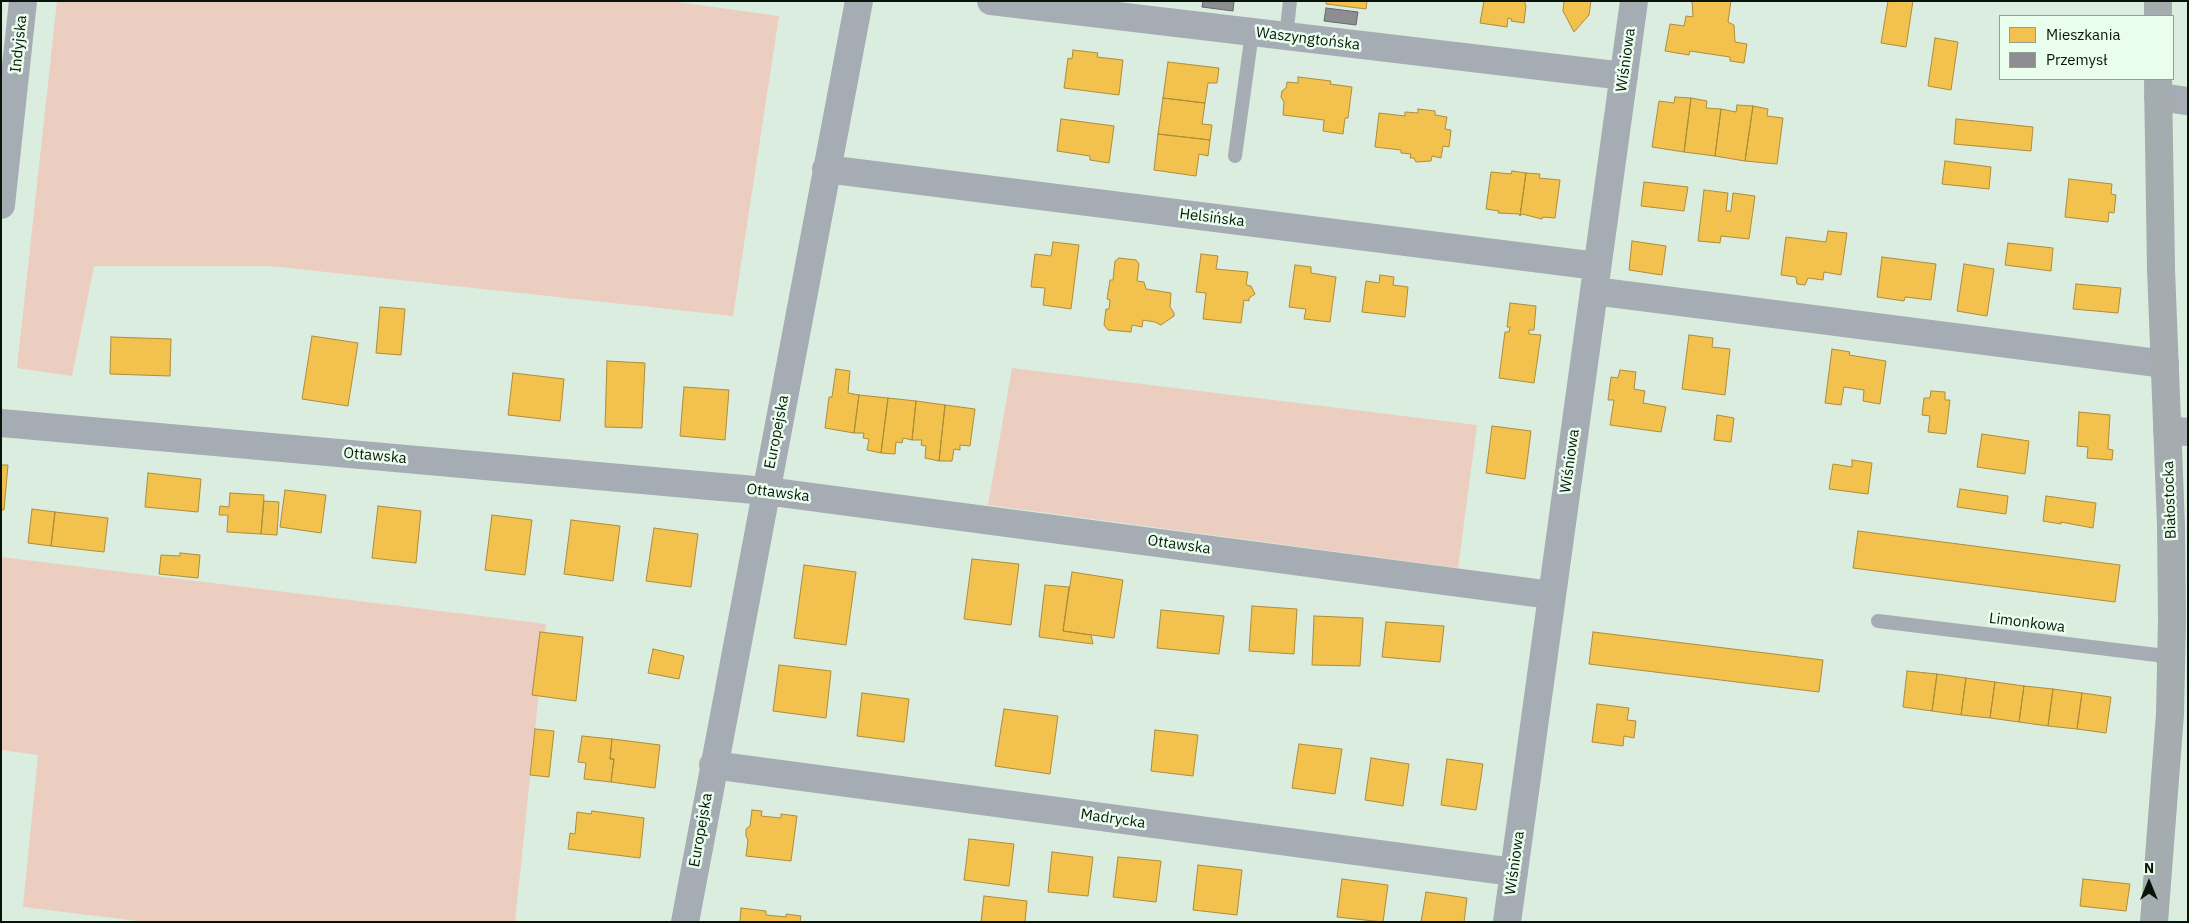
<!DOCTYPE html>
<html>
<head>
<meta charset="utf-8">
<style>
	body { margin:0 }
	#map { position:relative; width:2189px; height:923px; overflow:hidden; background:#dbedde; font-family:"IBM Plex Sans",sans-serif }
	canvas { display:block }
	.frame { position:absolute; inset:0; border:2px solid #08140a; pointer-events:none }
	.legend { position:absolute; left:1999px; top:15px; width:175px; height:65px; box-sizing:border-box; background:#eafeed; border:1px solid #90a092; margin:0; padding:6px 9px; list-style:none; font-size:15px; color:#08140a }
	.legend li { display:flex; align-items:center; gap:10px; height:25px }
	.legend b { width:25px; border:1px solid #90a092 }
	.north { position:absolute; left:2124px; top:858px; width:50px; height:50px; -webkit-text-stroke:4px #eafeed; paint-order:stroke; rotate:0deg; font-size:14px; font-weight:700; line-height:20px; text-align:center; color:#08140a }
	.north::after { content:''; display:block; margin:auto; width:18px; height:22px; background:#08140a; clip-path:polygon(50% 0,100% 100%,50% 72%,0 100%) }
</style>
</head>
<body>
<div id="map">
<canvas width="2189" height="923"></canvas>
<div class="frame"></div>
<ul class="legend">
<li><b style="height:14px;background:#f2c14e"></b>Mieszkania</li>
<li><b style="height:14px;background:#8d8d92"></b>Przemysł</li>
</ul>
<div class="north">N</div>
</div>
<script>
const ctx = document.querySelector('canvas').getContext('2d');
ctx.lineJoin = 'round';
function paint(path, color) { ctx.fillStyle = color; ctx.fill(path, 'evenodd'); }
const shape = rows => new Path2D(rows.map(r => 'M' + r).join(''));
function strokePath(path, color, width, dash) { ctx.strokeStyle = color; ctx.lineWidth = width; ctx.lineCap = dash ? 'butt' : 'round'; ctx.setLineDash(dash || []); ctx.stroke(path); }
function label(font, color, halo, rows, align = 'center') {
  ctx.font = font + ' "IBM Plex Sans",sans-serif'; ctx.lineWidth = 5; ctx.setLineDash([]); ctx.textBaseline = 'middle'; ctx.strokeStyle = halo; ctx.fillStyle = color; for (const [text, x, y, turn = 0] of rows) {
    ctx.save(); ctx.translate(x, y); ctx.rotate((+turn || 0) * Math.PI / 180); ctx.textAlign = isNaN(turn) ? turn : align; if (halo) ctx.strokeText(text, 0, 0); ctx.fillText(text, 0, 0); ctx.restore();
  }
}
paint(shape([
	[57,1,670,1,779,16,733,316,270,266,94,266,72,376,17,368],
	[1012,368,1477,425,1458,568,988,505],
	[1,557,546,624,515,922,146,922,23,907,38,755,1,750]
]), '#eccec0');
const homes = shape([
	[1326,1,1367,1,1366,9,1326,4,1326,1],
	[1484,1,1525,1,1525,5,1526,5,1524,23,1511,21,1512,19,1508,18,1507,27,1480,23,1484,1],
	[1564,1,1591,1,1589,15,1574,32,1563,11,1564,1],
	[1692,1,1731,1,1728,22,1734,25,1735,42,1747,44,1744,63,1730,61,1730,57,1690,51,1689,55,1665,51,1670,24,1684,26,1686,16,1693,17,1692,1],
	[1888,1,1913,1,1906,47,1881,43,1888,1],
	[1935,38,1958,42,1951,90,1928,86,1935,38],
	[1073,50,1098,53,1097,57,1123,60,1119,95,1064,88,1068,58,1072,59,1073,50],
	[1168,62,1219,68,1217,83,1208,83,1205,103,1163,98,1168,62],
	[1298,77,1331,81,1330,84,1352,87,1348,118,1345,118,1343,134,1323,131,1324,120,1283,115,1284,102,1281,97,1282,91,1286,88,1287,82,1298,83,1298,77],
	[1675,97,1691,98,1684,152,1652,147,1659,101,1674,103,1675,97],
	[1163,98,1205,103,1202,124,1212,125,1210,140,1158,134,1163,98],
	[1691,98,1707,101,1706,108,1721,109,1715,156,1684,152,1691,98],
	[1737,105,1753,106,1745,161,1715,156,1721,109,1736,112,1737,105],
	[1753,106,1768,109,1767,116,1783,118,1777,164,1745,161,1753,106],
	[1418,109,1435,111,1435,115,1447,117,1445,129,1451,130,1449,147,1443,146,1441,158,1432,156,1431,161,1416,162,1414,158,1410,158,1411,154,1401,153,1401,150,1375,147,1379,113,1405,116,1405,112,1418,113,1418,109],
	[1061,119,1114,126,1109,163,1090,160,1090,156,1057,151,1061,119],
	[1956,119,2033,127,2031,151,1954,144,1956,119],
	[1158,134,1210,140,1208,156,1199,154,1196,176,1154,170,1158,134],
	[1945,161,1991,167,1989,189,1942,184,1945,161],
	[1512,171,1526,173,1520,216,1519,214,1498,213,1499,211,1486,209,1491,172,1511,174,1512,171],
	[1526,173,1540,174,1539,178,1560,180,1555,218,1543,217,1542,219,1522,214,1520,216,1526,173],
	[2069,179,2112,184,2111,194,2116,195,2114,213,2109,212,2108,222,2065,217,2069,179],
	[1644,182,1688,187,1684,211,1641,206,1644,182],
	[1704,190,1728,193,1726,211,1731,211,1733,193,1755,196,1749,239,1721,236,1720,243,1698,241,1704,190],
	[1828,231,1847,233,1841,275,1824,272,1823,280,1808,278,1805,285,1797,284,1796,277,1781,275,1786,237,1826,242,1828,231],
	[1632,241,1666,246,1662,275,1629,270,1632,241],
	[1053,242,1079,245,1071,309,1043,305,1045,288,1031,287,1035,254,1051,256,1053,242],
	[2008,243,2053,248,2051,271,2005,265,2008,243],
	[1201,254,1218,256,1216,269,1248,272,1246,285,1251,286,1255,294,1249,298,1249,301,1244,300,1241,323,1203,319,1206,293,1196,292,1201,254],
	[1882,257,1936,264,1931,300,1905,297,1904,301,1877,297,1882,257],
	[1119,258,1136,260,1139,264,1137,281,1144,282,1146,289,1171,293,1170,307,1174,313,1174,316,1161,325,1155,322,1143,320,1142,327,1132,325,1131,332,1108,330,1104,325,1106,309,1109,309,1110,300,1107,299,1110,280,1113,280,1115,261,1119,258],
	[1964,264,1994,269,1987,316,1957,311,1964,264],
	[1295,265,1311,267,1311,273,1336,277,1330,322,1304,319,1306,309,1289,307,1295,265],
	[1380,275,1394,277,1393,285,1408,287,1405,317,1362,312,1366,281,1379,283,1380,275],
	[2076,284,2121,288,2118,313,2073,309,2076,284],
	[1510,303,1536,306,1534,330,1529,330,1529,334,1541,335,1534,383,1499,378,1505,332,1509,332,1510,327,1507,327,1510,303],
	[380,307,405,309,401,355,376,353,380,307],
	[1689,335,1713,338,1712,347,1730,349,1725,395,1682,389,1689,335],
	[312,336,358,343,348,406,302,399,312,336],
	[111,337,171,339,170,376,110,374,111,337],
	[1832,349,1850,352,1849,355,1886,361,1880,404,1863,401,1864,390,1844,387,1841,405,1825,403,1832,349],
	[607,361,645,363,642,428,605,427,607,361],
	[836,369,850,371,848,393,859,395,854,433,825,428,829,397,832,397,836,369],
	[1620,370,1636,372,1634,389,1645,391,1643,403,1666,407,1661,432,1610,425,1614,400,1608,400,1611,377,1618,378,1620,370],
	[513,373,564,379,560,421,508,415,513,373],
	[684,387,729,390,725,440,680,436,684,387],
	[1931,391,1945,392,1945,400,1950,400,1946,434,1928,432,1930,416,1922,415,1924,398,1930,398,1931,391],
	[859,395,888,398,881,453,867,450,869,439,863,438,864,433,854,433,859,395],
	[888,398,916,401,912,440,903,438,902,443,896,442,895,454,881,453,888,398],
	[916,401,945,405,939,461,925,458,926,446,921,445,922,440,912,440,916,401],
	[945,405,975,409,970,446,960,445,960,450,954,449,952,461,939,461,945,405],
	[2079,412,2110,415,2108,449,2113,450,2112,460,2087,458,2088,447,2077,446,2079,412],
	[1717,415,1734,418,1731,442,1714,440,1717,415],
	[1492,426,1531,431,1525,479,1486,473,1492,426],
	[1982,434,2029,441,2025,474,1977,467,1982,434],
	[1852,460,1872,463,1868,494,1829,489,1833,464,1852,467,1852,460],
	[1,465,8,465,4,510,1,510,1,465],
	[148,473,201,479,198,512,145,507,148,473],
	[1960,489,2008,496,2006,514,1957,507,1960,489],
	[285,490,326,495,321,533,280,527,285,490],
	[230,493,264,495,261,534,227,532,228,515,219,515,220,506,229,507,230,493],
	[2046,496,2096,503,2093,528,2061,522,2061,524,2043,521,2046,496],
	[264,501,279,502,277,535,261,534,264,501],
	[378,506,421,511,416,563,372,558,378,506],
	[32,509,55,512,51,546,28,543,32,509],
	[55,512,108,518,104,552,51,546,55,512],
	[492,515,532,520,525,575,485,570,492,515],
	[571,520,620,526,613,581,564,574,571,520],
	[654,528,698,534,691,587,646,581,654,528],
	[1858,531,2120,565,2115,602,1853,568,1858,531],
	[180,553,200,555,198,578,159,574,161,555,180,556,180,553],
	[972,559,1019,564,1011,625,964,619,972,559],
	[804,565,856,572,846,645,794,638,804,565],
	[1072,572,1123,580,1114,638,1063,631,1072,572],
	[1045,585,1069,587,1063,631,1091,635,1093,644,1039,637,1045,585],
	[1252,606,1297,609,1294,654,1249,651,1252,606],
	[1161,610,1224,616,1219,654,1157,648,1161,610],
	[1314,616,1363,618,1360,666,1312,665,1314,616],
	[1386,622,1444,626,1440,662,1382,657,1386,622],
	[540,632,583,637,576,701,532,695,540,632],
	[1593,632,1823,660,1819,692,1589,664,1593,632],
	[653,649,684,656,679,679,648,673,653,649],
	[779,665,831,671,826,718,773,711,779,665],
	[1907,671,1937,674,1932,711,1903,707,1907,671],
	[1937,674,1966,678,1961,715,1932,711,1937,674],
	[1966,678,1995,682,1990,718,1961,715,1966,678],
	[1995,682,2024,686,2019,722,1990,718,1995,682],
	[2024,686,2053,689,2048,726,2019,722,2024,686],
	[2053,689,2082,693,2077,729,2048,726,2053,689],
	[862,693,909,699,904,742,857,736,862,693],
	[2082,693,2111,697,2106,733,2077,729,2082,693],
	[1597,704,1629,708,1627,720,1636,721,1634,738,1624,736,1623,746,1592,742,1597,704],
	[1004,709,1058,716,1050,774,995,766,1004,709],
	[535,729,554,731,549,777,530,775,535,729],
	[1155,730,1198,735,1193,776,1151,771,1155,730],
	[582,736,612,739,610,759,614,759,611,782,584,779,586,763,578,762,582,736],
	[612,739,660,745,655,788,611,782,614,759,610,759,612,739],
	[1299,744,1342,749,1335,794,1292,788,1299,744],
	[1371,758,1409,764,1403,806,1365,800,1371,758],
	[1447,759,1483,764,1476,810,1441,805,1447,759],
	[752,810,762,811,761,816,781,818,781,814,797,816,791,861,746,856,748,840,746,836,746,829,750,826,752,810],
	[592,811,644,818,640,858,568,849,570,833,575,834,577,812,591,814,592,811],
	[969,839,1014,844,1009,886,964,880,969,839],
	[1052,852,1093,857,1088,896,1048,892,1052,852],
	[1118,857,1161,861,1156,902,1113,897,1118,857],
	[1198,865,1242,870,1237,915,1193,910,1198,865],
	[1342,879,1388,885,1383,922,1337,917,1342,879],
	[2083,879,2130,884,2126,911,2080,906,2083,879],
	[1426,892,1467,898,1464,922,1421,922,1426,892],
	[984,896,1027,901,1025,922,981,922,984,896],
	[741,908,766,911,766,915,786,917,786,914,801,916,800,922,740,922,741,908]
]);
paint(homes, '#f2c14e');
strokePath(homes, '#ac8d3a', 1);
const industry = shape([
	[1203,1,1234,1,1233,11,1202,7,1203,1],
	[1326,8,1358,12,1356,25,1324,21,1326,8]
]);
paint(industry, '#8d8d92');
strokePath(industry, '#656969', 1);
strokePath(shape([
	[1286,37,1290,1],
	[1235,156,1252,33],
	[1878,621,2157,655,2171,661]
]), '#a6acb3', 14);
strokePath(shape([
	[991,1,1624,76],
	[2158,97,2188,101],
	[826,169,1597,266],
	[1,205,23,1],
	[1594,291,2165,364],
	[1,423,766,491,1551,595],
	[2167,430,2188,432],
	[713,765,1513,872],
	[685,922,859,1],
	[1507,922,1634,1]
]), '#a6acb3', 28);
strokePath(shape([
	[2158,16,2158,1],
	[2154,922,2170,714,2172,620,2171,525,2161,269,2158,79]
]), '#a4acb0', 28);
label('15px', '#08140a', '#eafeed', [
	["Waszyngtońska",1308,39,7],
	["Indyjska",19,44,-84],
	["Wiśniowa",1626,60,-82],
	["Helsińska",1212,218,7],
	["Europejska",777,432,-79],
	["Ottawska",375,456,5],
	["Wiśniowa",1570,461,-82],
	["Ottawska",778,493,7],
	["Białostocka",2170,500,-92],
	["Ottawska",1179,545,8],
	["Limonkowa",2027,623,7],
	["Madrycka",1113,819,8],
	["Europejska",701,830,-80],
	["Wiśniowa",1515,863,-82]
]);
</script>
</body>
</html>
